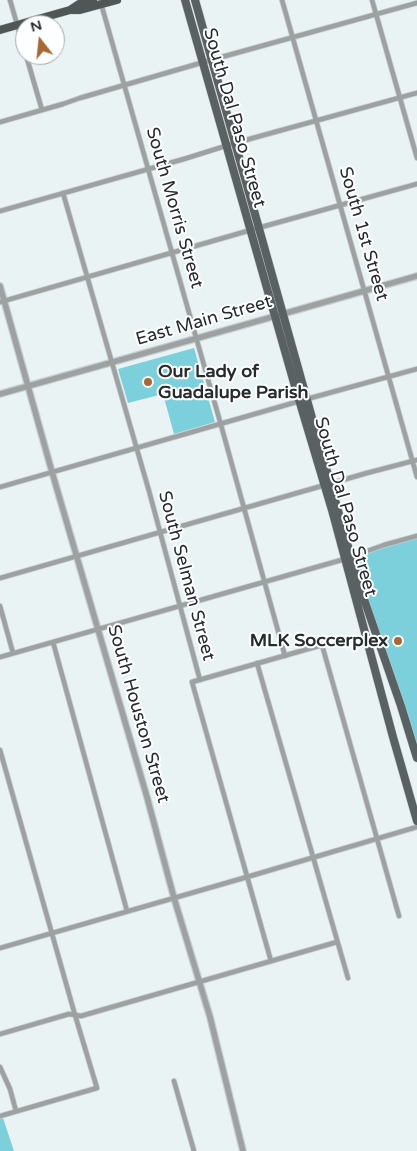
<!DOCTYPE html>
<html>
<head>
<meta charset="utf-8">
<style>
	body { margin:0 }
	#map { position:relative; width:417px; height:1151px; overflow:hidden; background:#e9f3f4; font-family:"Varela Round",sans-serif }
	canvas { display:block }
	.north { position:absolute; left:15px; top:15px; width:50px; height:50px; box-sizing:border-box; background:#fdfeff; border:1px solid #a7aaaa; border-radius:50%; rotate:344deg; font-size:14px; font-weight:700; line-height:20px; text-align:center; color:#272b2b }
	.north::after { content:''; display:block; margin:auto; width:18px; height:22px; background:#a96833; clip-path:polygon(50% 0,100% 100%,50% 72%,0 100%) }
</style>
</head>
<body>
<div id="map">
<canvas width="417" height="1151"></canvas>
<div class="north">N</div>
</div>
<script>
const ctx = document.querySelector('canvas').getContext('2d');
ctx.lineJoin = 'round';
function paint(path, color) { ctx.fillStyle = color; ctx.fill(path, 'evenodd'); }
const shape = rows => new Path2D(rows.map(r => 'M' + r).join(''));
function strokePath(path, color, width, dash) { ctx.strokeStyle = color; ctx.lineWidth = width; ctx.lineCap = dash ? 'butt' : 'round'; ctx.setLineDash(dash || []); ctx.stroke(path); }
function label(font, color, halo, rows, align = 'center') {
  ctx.font = font + ' "Varela Round",sans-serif'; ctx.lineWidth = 4; ctx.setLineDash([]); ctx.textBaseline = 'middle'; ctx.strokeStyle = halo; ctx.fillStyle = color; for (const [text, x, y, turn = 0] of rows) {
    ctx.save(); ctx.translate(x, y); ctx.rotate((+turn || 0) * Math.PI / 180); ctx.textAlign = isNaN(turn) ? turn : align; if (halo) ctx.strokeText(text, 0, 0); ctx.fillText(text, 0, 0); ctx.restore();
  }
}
paint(shape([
	[194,348,215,422,174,434,163,394,128,403,118,369],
	[417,536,417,758,351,557],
	[2,1115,14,1151,0,1151,0,1116]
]), '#7bd0db');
const minor = shape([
	[10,0,25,52],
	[100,0,221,425,285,656],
	[282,0,417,477],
	[372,0,417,158],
	[26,55,42,110],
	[0,122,63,104,80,98,211,60,417,3],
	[63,193,149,491,200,680],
	[0,211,184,159,235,143,417,93],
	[0,302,258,228,417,184],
	[0,487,307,399,417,369],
	[0,578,367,473,417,460],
	[0,606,13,653],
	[53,642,127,911],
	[0,657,345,559,384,545,417,536],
	[257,663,348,978],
	[0,750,75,1015,97,1088,0,1116],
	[0,948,247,877,417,827],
	[271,961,192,682,322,645,399,916],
	[0,1034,69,1014,81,1016,337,942],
	[0,1067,10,1089,16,1111],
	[174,1081,194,1151]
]);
const tertiary = shape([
	[0,286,52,472,147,797,174,898,210,1017,243,1151],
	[0,394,417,276]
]);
const primary = shape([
	[185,0,294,383,332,510,393,737,417,821],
	[195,0,351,557,365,602,401,706,417,758]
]);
const trunk = shape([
	[70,10,80,10,117,0],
	[0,30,70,10,79,4,93,0]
]);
strokePath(minor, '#c6cfd0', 6);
strokePath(tertiary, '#c6cfd0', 8);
strokePath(primary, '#c6cfd0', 9);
strokePath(trunk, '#c6cfd0', 9);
strokePath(minor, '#9ea1a2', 4.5);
strokePath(tertiary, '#9ea1a2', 5.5);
strokePath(primary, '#5a6162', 8);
strokePath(trunk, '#4e5656', 8);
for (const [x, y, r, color] of [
	[148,382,5,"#a96833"],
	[398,641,5,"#a96833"]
]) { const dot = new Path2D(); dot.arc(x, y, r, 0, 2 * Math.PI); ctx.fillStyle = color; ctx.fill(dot); strokePath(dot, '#fdfeff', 2); }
label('18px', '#272b2b', '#fdfeff', [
	["South Dal Paso Street",234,118,74],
	["South Morris Street",174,208,74],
	["South 1st Street",363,234,74],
	["East Main Street",204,321,-16],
	["South Dal Paso Street",345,507,74],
	["South Selman Street",186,576,75],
	["South Houston Street",138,714,74]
]);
label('bold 18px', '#272b2b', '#fdfeff', [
	["Our Lady of",158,372],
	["Guadalupe Parish",158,393],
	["MLK Soccerplex",388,641,"right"]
], 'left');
</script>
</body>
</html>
